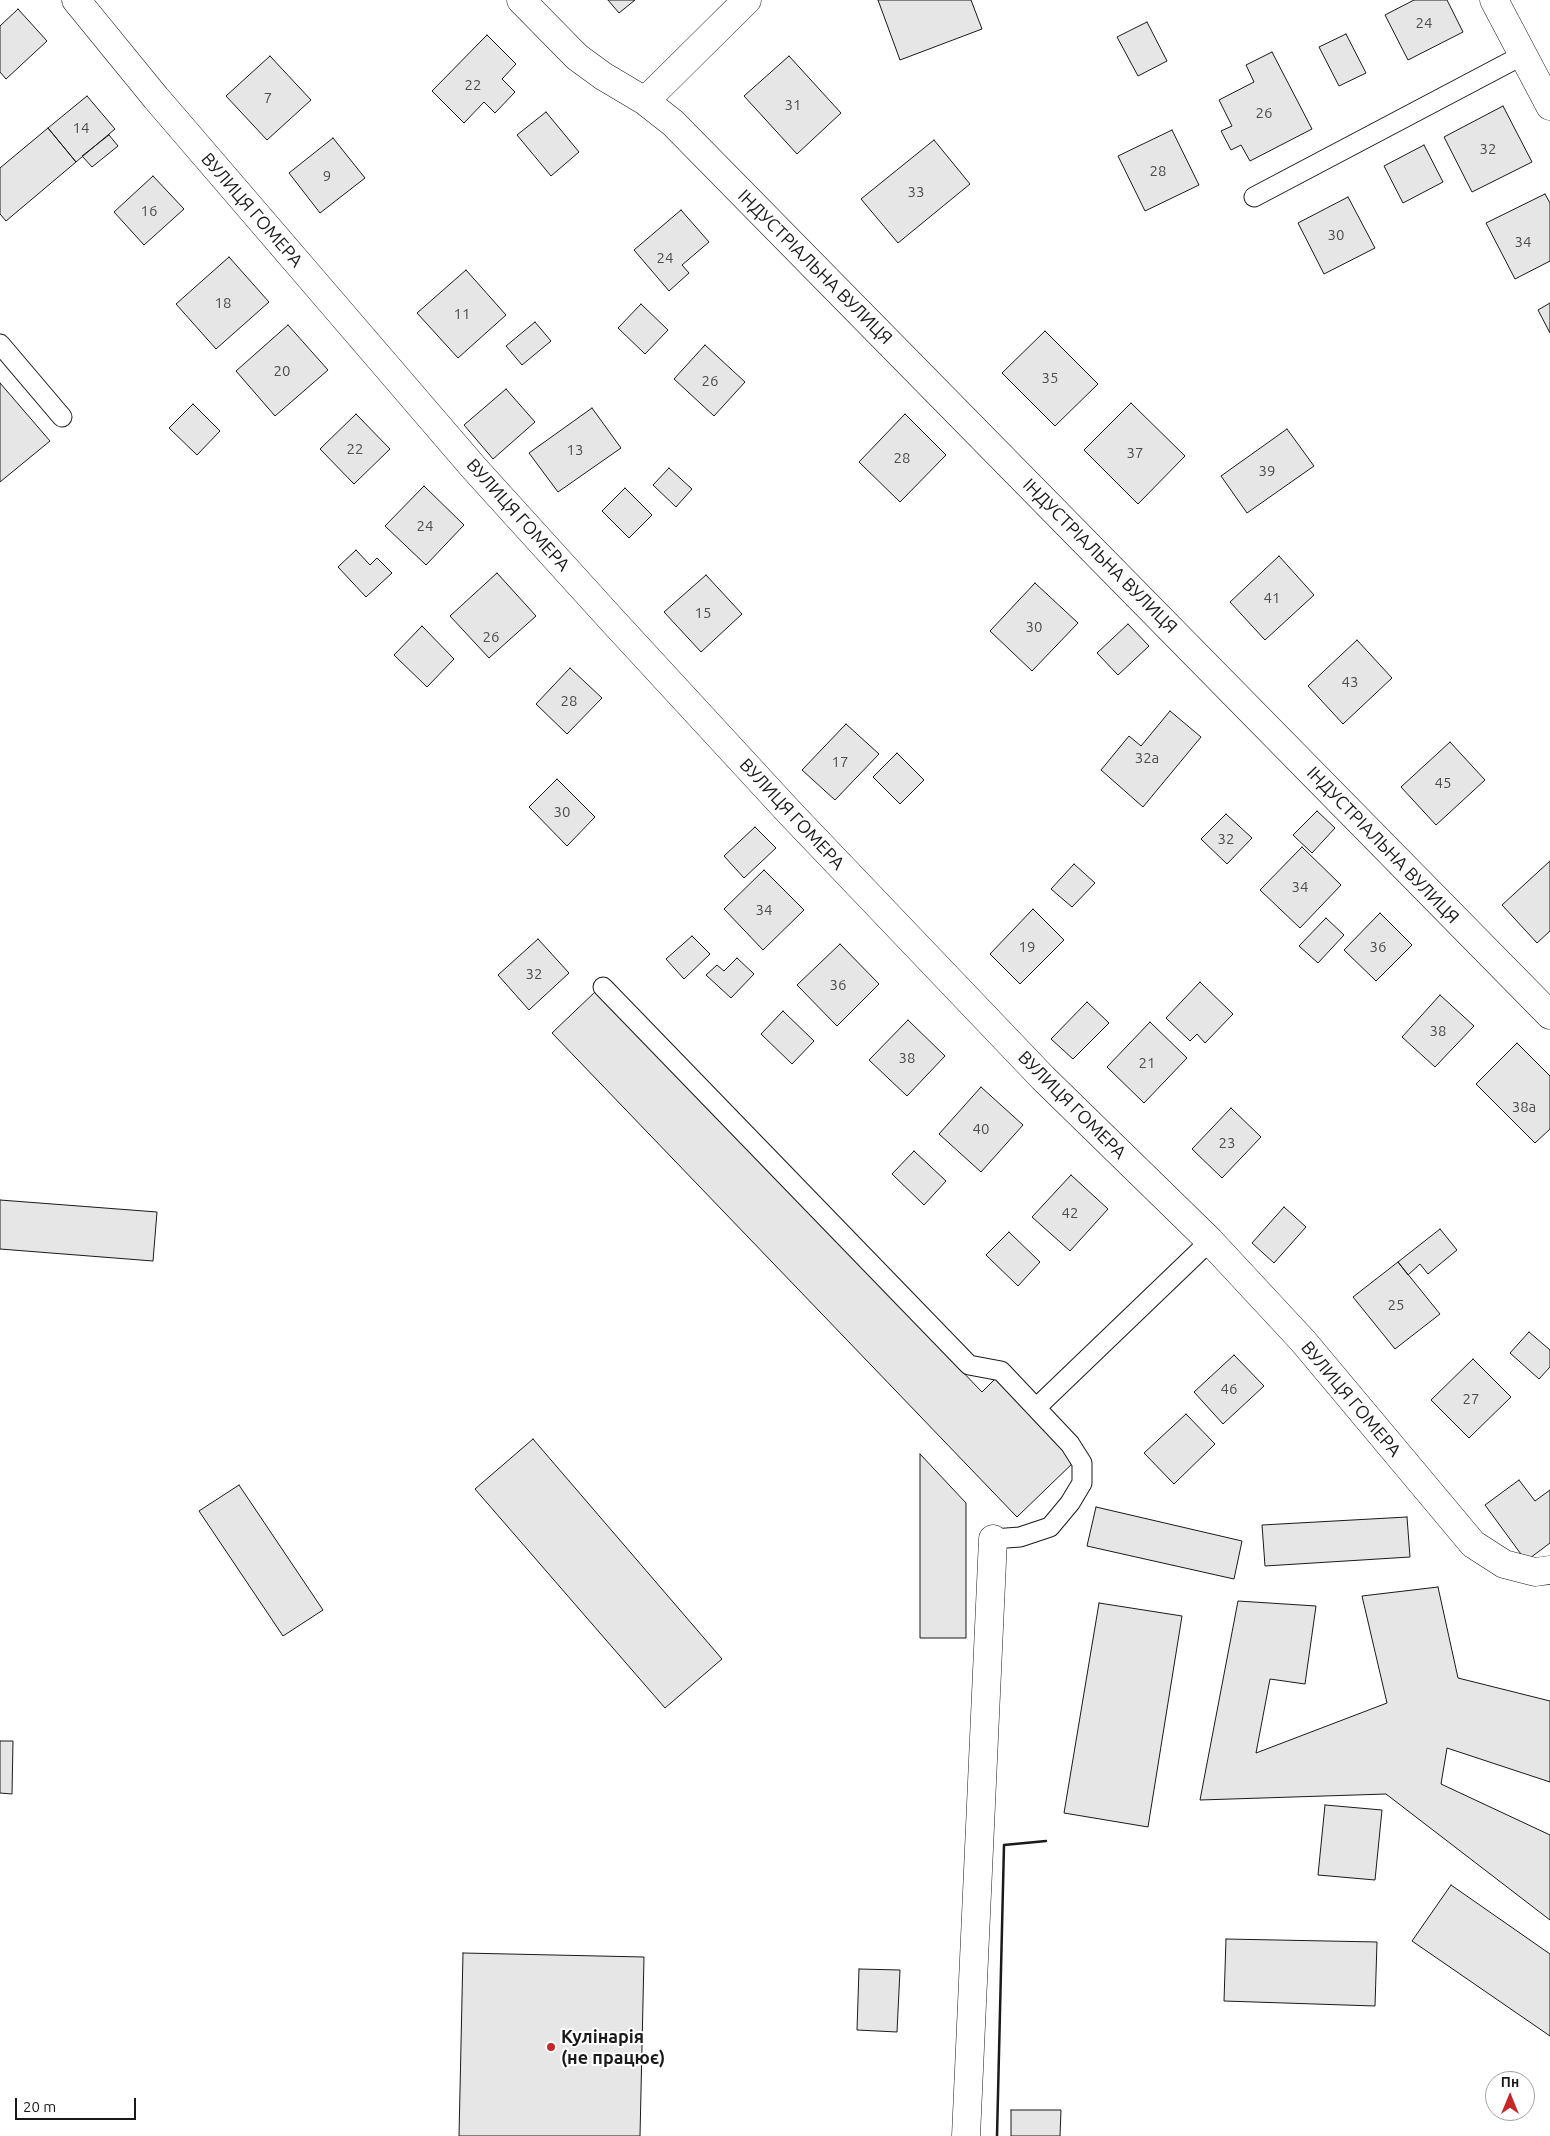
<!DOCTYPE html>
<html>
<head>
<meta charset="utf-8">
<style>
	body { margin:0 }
	#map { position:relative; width:1550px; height:2136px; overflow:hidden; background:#fff; font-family:Ubuntu,sans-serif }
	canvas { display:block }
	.north { position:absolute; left:1485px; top:2071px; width:50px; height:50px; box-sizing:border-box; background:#fff; border:1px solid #a3a3a3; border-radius:50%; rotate:0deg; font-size:14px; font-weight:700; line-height:20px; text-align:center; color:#1a1a1a }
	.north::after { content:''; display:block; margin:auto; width:18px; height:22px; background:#c62828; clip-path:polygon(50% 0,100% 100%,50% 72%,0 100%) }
	.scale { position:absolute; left:15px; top:2098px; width:121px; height:22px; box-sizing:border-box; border:2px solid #1a1a1a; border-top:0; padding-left:6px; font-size:15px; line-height:18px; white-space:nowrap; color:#1a1a1a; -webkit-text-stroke:4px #fff; paint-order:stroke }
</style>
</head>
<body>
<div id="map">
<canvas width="1550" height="2136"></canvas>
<div class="north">Пн</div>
<div class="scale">20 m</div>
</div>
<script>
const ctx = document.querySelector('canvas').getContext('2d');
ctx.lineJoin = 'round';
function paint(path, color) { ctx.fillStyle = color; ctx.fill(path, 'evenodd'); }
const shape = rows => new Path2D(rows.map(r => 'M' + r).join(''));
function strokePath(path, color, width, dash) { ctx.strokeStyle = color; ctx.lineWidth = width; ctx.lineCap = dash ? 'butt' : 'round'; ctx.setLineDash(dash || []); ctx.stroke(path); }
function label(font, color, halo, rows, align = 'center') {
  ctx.font = font + ' Ubuntu,sans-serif'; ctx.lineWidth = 4; ctx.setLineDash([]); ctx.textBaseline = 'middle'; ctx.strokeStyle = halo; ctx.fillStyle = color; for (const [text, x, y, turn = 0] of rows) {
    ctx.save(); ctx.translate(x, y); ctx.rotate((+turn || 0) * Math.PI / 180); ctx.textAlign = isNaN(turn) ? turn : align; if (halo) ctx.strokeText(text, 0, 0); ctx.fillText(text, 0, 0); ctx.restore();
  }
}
const building = shape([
	[608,0,635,0,619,13,608,0],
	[878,0,971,0,982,29,900,60,878,0],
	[1414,0,1447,0,1463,32,1408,60,1385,15,1414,0],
	[18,9,47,41,6,79,0,72,0,26,18,9],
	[1147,22,1167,61,1138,76,1117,37,1147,22],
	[1346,34,1366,73,1339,86,1319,47,1346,34],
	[487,35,516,64,502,79,515,92,495,113,484,102,464,123,432,91,487,35],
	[1272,52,1312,129,1250,161,1241,145,1231,150,1221,131,1232,126,1219,100,1254,82,1246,65,1272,52],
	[270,56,311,100,267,140,226,96,270,56],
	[789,56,841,113,797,154,744,96,789,56],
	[87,96,115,129,76,162,48,128,87,96],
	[1503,106,1532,162,1472,192,1444,137,1503,106],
	[546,112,579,152,551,176,517,135,546,112],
	[48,128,76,162,6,221,0,214,0,168,48,128],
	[1172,130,1199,185,1145,211,1118,156,1172,130],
	[109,135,118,146,92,167,82,156,109,135],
	[333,138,365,178,320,213,289,173,333,138],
	[934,140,970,184,898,243,861,199,934,140],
	[1424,145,1443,182,1403,203,1384,166,1424,145],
	[153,176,184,209,144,245,114,212,153,176],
	[1545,194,1550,203,1550,261,1515,279,1486,223,1545,194],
	[1348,197,1375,248,1324,274,1298,223,1348,197],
	[681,210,709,242,682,265,689,273,669,291,634,250,681,210],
	[229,257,269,302,216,349,176,304,229,257],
	[466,270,506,315,458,358,417,313,466,270],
	[1550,303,1550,333,1538,310,1550,303],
	[641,304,668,330,645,354,618,328,641,304],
	[535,322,551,341,522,365,506,346,535,322],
	[288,325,328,370,275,416,236,371,288,325],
	[1045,331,1098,384,1055,426,1002,373,1045,331],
	[705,345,745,382,714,416,674,379,705,345],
	[0,383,50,441,0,482,0,383],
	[506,389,535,422,493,459,464,425,506,389],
	[1131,403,1185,456,1138,504,1084,450,1131,403],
	[193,404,220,431,197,455,169,428,193,404],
	[592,408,621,448,558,492,529,453,592,408],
	[356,414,390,449,354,484,320,449,356,414],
	[905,414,946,455,900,502,859,462,905,414],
	[1287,429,1314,466,1247,513,1221,476,1287,429],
	[669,468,692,489,676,507,653,485,669,468],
	[424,486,464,525,426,565,385,526,424,486],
	[625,488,652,515,629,538,602,511,625,488],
	[356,550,370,565,377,558,392,573,366,597,338,567,356,550],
	[1279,556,1314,595,1265,640,1230,602,1279,556],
	[497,573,536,616,489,658,450,616,497,573],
	[706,575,742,614,701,652,664,612,706,575],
	[1035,583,1078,623,1032,671,990,631,1035,583],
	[1128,624,1149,646,1118,675,1097,653,1128,624],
	[422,626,454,659,427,687,394,655,422,626],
	[1357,640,1392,678,1343,724,1308,686,1357,640],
	[570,668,602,698,567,734,536,704,570,668],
	[1170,711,1201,737,1143,807,1101,770,1129,736,1141,746,1170,711],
	[846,724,879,754,835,800,802,770,846,724],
	[1450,742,1485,780,1436,825,1401,787,1450,742],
	[897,753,924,780,900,804,873,777,897,753],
	[557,779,595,817,567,846,529,807,557,779],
	[1317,811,1335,828,1312,853,1293,835,1317,811],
	[1226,814,1252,838,1227,864,1201,839,1226,814],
	[755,827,776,848,744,878,724,856,755,827],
	[1302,847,1341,885,1300,928,1260,890,1302,847],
	[1550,861,1550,931,1537,943,1502,905,1550,861],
	[1074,864,1095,883,1072,907,1051,889,1074,864],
	[764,870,804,910,763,950,724,909,764,870],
	[1033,909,1064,940,1020,984,990,954,1033,909],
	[1380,913,1412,945,1376,981,1344,950,1380,913],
	[1326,918,1344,935,1318,963,1299,946,1326,918],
	[692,936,710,954,684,979,666,959,692,936],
	[538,939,569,973,529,1010,498,975,538,939],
	[840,944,879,984,837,1026,797,985,840,944],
	[737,958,754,974,731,998,706,975,717,965,724,971,737,958],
	[1200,982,1233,1014,1205,1043,1197,1034,1190,1041,1166,1018,1200,982],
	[596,991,982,1392,997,1377,1076,1460,1017,1517,552,1033,596,991],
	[1440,995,1474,1026,1435,1067,1402,1037,1440,995],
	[1087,1002,1109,1023,1073,1059,1051,1039,1087,1002],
	[783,1011,814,1041,792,1064,761,1034,783,1011],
	[908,1020,945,1056,907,1096,869,1060,908,1020],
	[1150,1022,1187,1058,1144,1103,1107,1067,1150,1022],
	[1517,1043,1550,1076,1550,1129,1535,1143,1476,1084,1517,1043],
	[981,1087,1023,1125,981,1172,939,1134,981,1087],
	[1231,1108,1261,1137,1222,1178,1192,1149,1231,1108],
	[914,1151,946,1181,924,1205,892,1174,914,1151],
	[1071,1175,1108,1209,1070,1251,1032,1217,1071,1175],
	[0,1200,157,1212,153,1261,0,1249,0,1200],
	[1284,1207,1306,1227,1274,1263,1252,1243,1284,1207],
	[1440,1229,1457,1250,1428,1274,1420,1264,1408,1275,1398,1262,1440,1229],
	[1009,1232,1040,1262,1018,1286,986,1255,1009,1232],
	[1398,1262,1440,1314,1395,1349,1353,1297,1398,1262],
	[1529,1332,1550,1350,1550,1367,1539,1379,1510,1353,1529,1332],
	[1234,1355,1264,1386,1223,1424,1194,1392,1234,1355],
	[1473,1359,1511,1397,1469,1438,1431,1400,1473,1359],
	[1186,1414,1215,1444,1174,1484,1144,1453,1186,1414],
	[533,1439,722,1659,665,1708,475,1489,533,1439],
	[920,1454,966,1503,966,1638,920,1638,920,1454],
	[1519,1480,1535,1501,1550,1490,1550,1543,1526,1561,1485,1505,1519,1480],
	[239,1485,323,1610,283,1636,199,1511,239,1485],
	[1096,1507,1242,1541,1234,1579,1087,1546,1096,1507],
	[1407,1517,1410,1557,1265,1566,1262,1525,1407,1517],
	[1438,1587,1458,1678,1550,1701,1550,1782,1447,1748,1441,1784,1550,1835,1550,1920,1386,1794,1200,1800,1238,1601,1316,1606,1305,1684,1270,1679,1256,1753,1387,1703,1362,1596,1438,1587],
	[1099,1603,1182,1616,1148,1827,1064,1813,1099,1603],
	[0,1741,13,1741,12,1794,0,1793,0,1741],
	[1325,1805,1382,1810,1375,1880,1318,1875,1325,1805],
	[1451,1885,1550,1954,1550,2036,1412,1941,1451,1885],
	[1226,1939,1377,1942,1375,2006,1224,2001,1226,1939],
	[463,1953,644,1957,640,2136,459,2136,463,1953],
	[859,1969,900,1970,897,2032,857,2030,859,1969],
	[1011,2110,1061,2110,1060,2136,1011,2136,1011,2110]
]);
paint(building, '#e6e6e6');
strokePath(building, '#1a1a1a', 1);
const service = shape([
	[1254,197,1523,55],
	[0,344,62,417],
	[603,987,969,1365,1001,1371,1036,1408,1210,1241],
	[993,1539,1020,1537,1050,1527,1070,1503,1082,1483,1082,1463,1070,1444,1036,1408]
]);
const minor = shape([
	[76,0,156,98,474,468,612,620,790,813,1043,1078,1210,1241,1303,1341,1473,1544,1504,1564,1535,1572,1550,1570],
	[521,0,577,57,603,76,645,101,673,123,1550,1015],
	[1494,0,1550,106],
	[645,101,747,0],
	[966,2136,993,1539]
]);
strokePath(service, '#1a1a1a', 21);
strokePath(minor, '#1a1a1a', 29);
strokePath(service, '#fff', 19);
strokePath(minor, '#fff', 28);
strokePath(shape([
	[997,2136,1004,1845,1046,1841]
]), '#1a1a1a', 2.5);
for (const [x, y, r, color] of [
	[551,2047,5,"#c62828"]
]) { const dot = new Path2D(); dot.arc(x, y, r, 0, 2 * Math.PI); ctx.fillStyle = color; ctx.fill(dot); strokePath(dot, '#fff', 2); }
label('15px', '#4d4d4d', null, [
	["24",1424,23],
	["22",473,85],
	["7",268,98],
	["31",793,105],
	["26",1264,113],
	["14",81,128],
	["32",1488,149],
	["28",1158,171],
	["9",327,176],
	["33",916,192],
	["16",149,211],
	["30",1336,235],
	["34",1523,242],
	["24",665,258],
	["18",223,303],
	["11",462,314],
	["20",282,371],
	["35",1050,378],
	["26",710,381],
	["22",355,449],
	["13",575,450],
	["37",1135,453],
	["28",902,458],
	["39",1267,471],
	["24",425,526],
	["41",1272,598],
	["15",703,613],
	["30",1034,627],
	["26",491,637],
	["43",1350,682],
	["28",569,701],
	["32а",1147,758],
	["17",840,762],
	["45",1443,783],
	["30",562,812],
	["32",1226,839],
	["34",1300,887],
	["34",764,910],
	["19",1027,947],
	["36",1378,947],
	["32",534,974],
	["36",838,985],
	["38",1438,1031],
	["38",907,1058],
	["21",1147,1063],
	["38а",1524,1107],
	["40",981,1129],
	["23",1227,1143],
	["42",1070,1213],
	["25",1396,1305],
	["46",1229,1389],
	["27",1471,1399]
]);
label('18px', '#1a1a1a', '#fff', [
	["ВУЛИЦЯ ГОМЕРА",252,210,49],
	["ІНДУСТРІАЛЬНА ВУЛИЦЯ",815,267,45],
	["ВУЛИЦЯ ГОМЕРА",518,515,48],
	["ІНДУСТРІАЛЬНА ВУЛИЦЯ",1100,556,45],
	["ВУЛИЦЯ ГОМЕРА",792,814,47],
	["ІНДУСТРІАЛЬНА ВУЛИЦЯ",1383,845,46],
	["ВУЛИЦЯ ГОМЕРА",1072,1105,45],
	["ВУЛИЦЯ ГОМЕРА",1351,1399,50]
]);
label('bold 18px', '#1a1a1a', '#fff', [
	["Кулінарія",561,2037],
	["(не працює)",561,2058]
], 'left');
</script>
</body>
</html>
